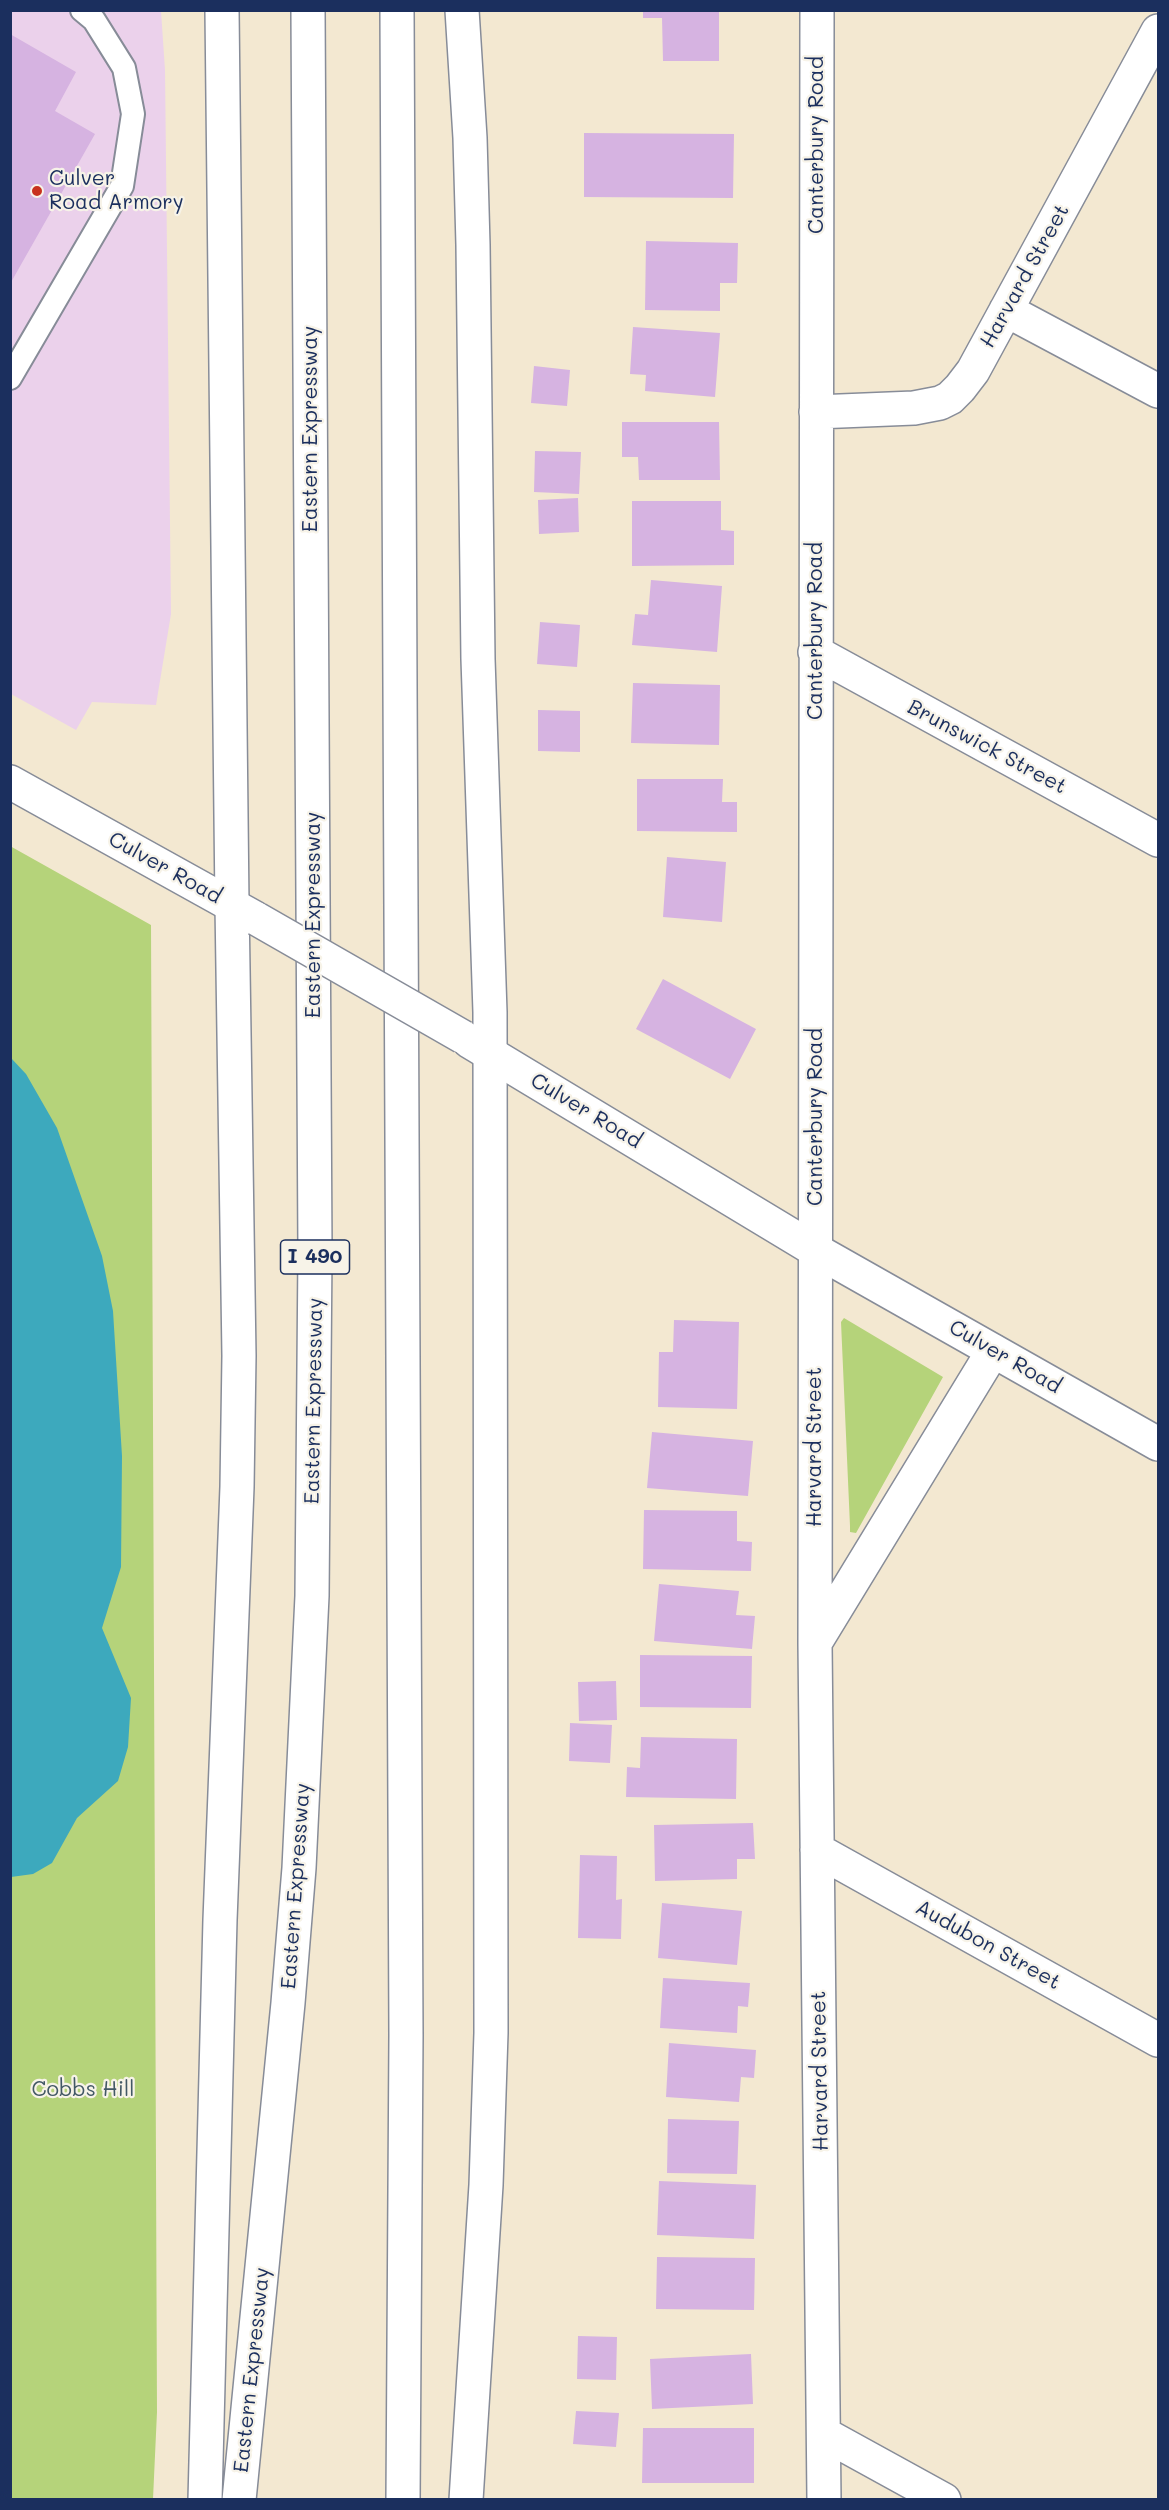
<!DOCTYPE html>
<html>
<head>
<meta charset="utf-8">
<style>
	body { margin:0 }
	#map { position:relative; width:1169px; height:2510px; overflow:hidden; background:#f3e8d1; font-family:Mali,sans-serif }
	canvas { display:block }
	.frame { position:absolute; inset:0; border:12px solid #1b2f5e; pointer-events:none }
</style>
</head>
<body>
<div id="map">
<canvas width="1169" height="2510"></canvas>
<div class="frame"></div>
</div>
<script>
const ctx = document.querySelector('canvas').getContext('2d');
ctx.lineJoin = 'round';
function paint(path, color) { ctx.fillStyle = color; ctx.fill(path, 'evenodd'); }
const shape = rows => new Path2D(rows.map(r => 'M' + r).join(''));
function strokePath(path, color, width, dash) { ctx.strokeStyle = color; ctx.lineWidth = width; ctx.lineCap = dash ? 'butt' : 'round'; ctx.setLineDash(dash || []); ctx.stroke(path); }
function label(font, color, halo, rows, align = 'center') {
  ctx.font = font + ' Mali,sans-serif'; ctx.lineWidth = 4.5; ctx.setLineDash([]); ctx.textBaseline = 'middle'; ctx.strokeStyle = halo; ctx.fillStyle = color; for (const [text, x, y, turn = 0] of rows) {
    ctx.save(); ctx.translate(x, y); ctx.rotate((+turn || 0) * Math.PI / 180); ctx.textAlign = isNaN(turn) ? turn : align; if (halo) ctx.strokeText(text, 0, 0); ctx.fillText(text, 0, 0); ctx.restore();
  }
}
paint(shape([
	[11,11,161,11,165,70,171,614,156,705,92,702,76,730,11,694]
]), '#ebd1eb');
paint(shape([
	[10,846,151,925,157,2412,153,2499,11,2499],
	[844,1318,943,1377,856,1533,850,1532,850,1526,841,1322]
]), '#b5d37a');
paint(shape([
	[11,1058,26,1074,57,1128,102,1256,113,1311,122,1456,121,1567,102,1628,131,1698,128,1747,118,1781,77,1818,52,1863,33,1874,11,1877]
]), '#3da9bd');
paint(shape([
	[643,10,719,10,719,61,663,61,662,18,643,18],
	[10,34,76,72,55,111,95,134,10,284],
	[584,133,734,134,733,198,584,197],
	[646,241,738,243,737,283,720,283,720,311,645,310],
	[633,327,720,333,715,397,645,391,646,375,630,374],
	[534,366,570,370,567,406,531,403],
	[622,422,719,422,720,480,639,480,638,457,622,457],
	[535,451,581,452,579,494,534,492],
	[578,498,579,532,539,534,538,500],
	[632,501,721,501,721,530,734,531,734,565,632,566],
	[651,580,722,586,717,652,632,645,635,614,648,615],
	[540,622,580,625,577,667,537,664],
	[633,683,720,685,719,745,631,743],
	[538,710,580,711,580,752,538,751],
	[637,779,723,779,722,802,737,802,737,832,637,831],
	[667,857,726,862,722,922,663,917],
	[663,979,756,1029,730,1079,636,1029],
	[674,1320,739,1322,737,1409,658,1407,659,1352,673,1352],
	[652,1432,753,1441,748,1496,647,1488],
	[644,1510,737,1511,737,1541,752,1542,751,1571,643,1569],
	[659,1584,739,1591,736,1615,755,1616,752,1649,654,1641],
	[640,1655,752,1656,751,1708,640,1707],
	[616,1681,617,1720,579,1721,578,1682],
	[570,1723,612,1725,610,1763,569,1761],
	[641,1737,737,1739,736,1799,626,1797,627,1767,640,1768],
	[753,1823,755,1859,737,1859,737,1879,655,1881,654,1825],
	[580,1855,617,1856,616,1900,622,1899,621,1939,578,1938],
	[662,1903,742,1911,737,1965,658,1958],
	[663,1978,750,1983,748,2007,738,2006,737,2033,660,2028],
	[669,2043,756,2050,754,2078,741,2077,739,2102,666,2097],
	[668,2119,739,2121,737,2174,667,2173],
	[659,2181,756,2185,754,2239,657,2235],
	[657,2257,755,2258,754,2310,656,2309],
	[578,2336,617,2337,616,2380,577,2379],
	[751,2354,753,2404,652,2409,650,2359],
	[576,2411,619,2413,616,2447,573,2444],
	[643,2428,754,2428,754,2483,642,2483]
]), '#d6b3e1');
const lane = shape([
	[10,378,122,186,133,114,124,68,94,20,82,10]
]);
const street = shape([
	[817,10,815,1643,824,2500],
	[1006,310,1158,391],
	[816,412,914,408,940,403,950,398,960,388,973,371,1158,31],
	[815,652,1158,840],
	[815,1643,993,1351],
	[817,1850,1158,2040],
	[824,2434,944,2500]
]);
const primary = shape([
	[10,782,255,918],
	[469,1041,817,1251,1158,1444]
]);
const highway = shape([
	[397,10,406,2035,403,2500],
	[462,10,470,138,473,245,478,659,490,1012,491,2033,486,2185,466,2500],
	[205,2500,220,1920,237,1487,239,1356,232,905,222,10],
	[239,2500,288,2003,299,1868,312,1596,315,1252,308,10]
]);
strokePath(lane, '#878c98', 26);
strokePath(street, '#878c98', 36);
strokePath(primary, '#878c98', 36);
strokePath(highway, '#878c98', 36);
strokePath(lane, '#fff', 22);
strokePath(street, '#fff', 33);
strokePath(primary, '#fff', 33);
strokePath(highway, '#fff', 33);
const primaryBridge = shape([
	[257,919,463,1037]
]);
strokePath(primaryBridge, '#878c98', 36, []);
strokePath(primaryBridge, '#fff', 33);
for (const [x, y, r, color] of [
	[37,191,6,"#c8321e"]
]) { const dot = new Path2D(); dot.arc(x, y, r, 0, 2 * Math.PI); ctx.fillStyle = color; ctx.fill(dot); strokePath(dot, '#f7f3e8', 2); }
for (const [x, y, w] of [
	[315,1257,69]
]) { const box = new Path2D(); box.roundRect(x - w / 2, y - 17, w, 34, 4.5); ctx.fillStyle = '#f7f3e8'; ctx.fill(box); strokePath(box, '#1b2f5e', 1.5); }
label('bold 20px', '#1b2f5e', null, [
	["I 490",315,1257]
]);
label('21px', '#1b2f5e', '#f7f3e8', [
	["Canterbury Road",817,145,-90],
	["Harvard Street",1025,276,-61],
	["Eastern Expressway",311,429,-90],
	["Canterbury Road",816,631,-90],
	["Brunswick Street",987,747,28],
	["Culver Road",165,868,29],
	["Eastern Expressway",314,915,-90],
	["Culver Road",586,1111,31],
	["Canterbury Road",816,1117,-90],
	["Culver Road",1005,1357,30],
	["Eastern Expressway",314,1401,-89],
	["Harvard Street",815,1447,-90],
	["Eastern Expressway",296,1886,-86],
	["Audubon Street",988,1945,29],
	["Harvard Street",820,2071,-91],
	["Eastern Expressway",252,2370,-84]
]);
label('21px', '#1b2f5e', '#f7f3e8', [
	["Culver",49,179],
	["Road Armory",49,203]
], 'left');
label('21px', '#425865', '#f7f3e8', [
	["Cobbs Hill",83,2090]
]);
</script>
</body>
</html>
